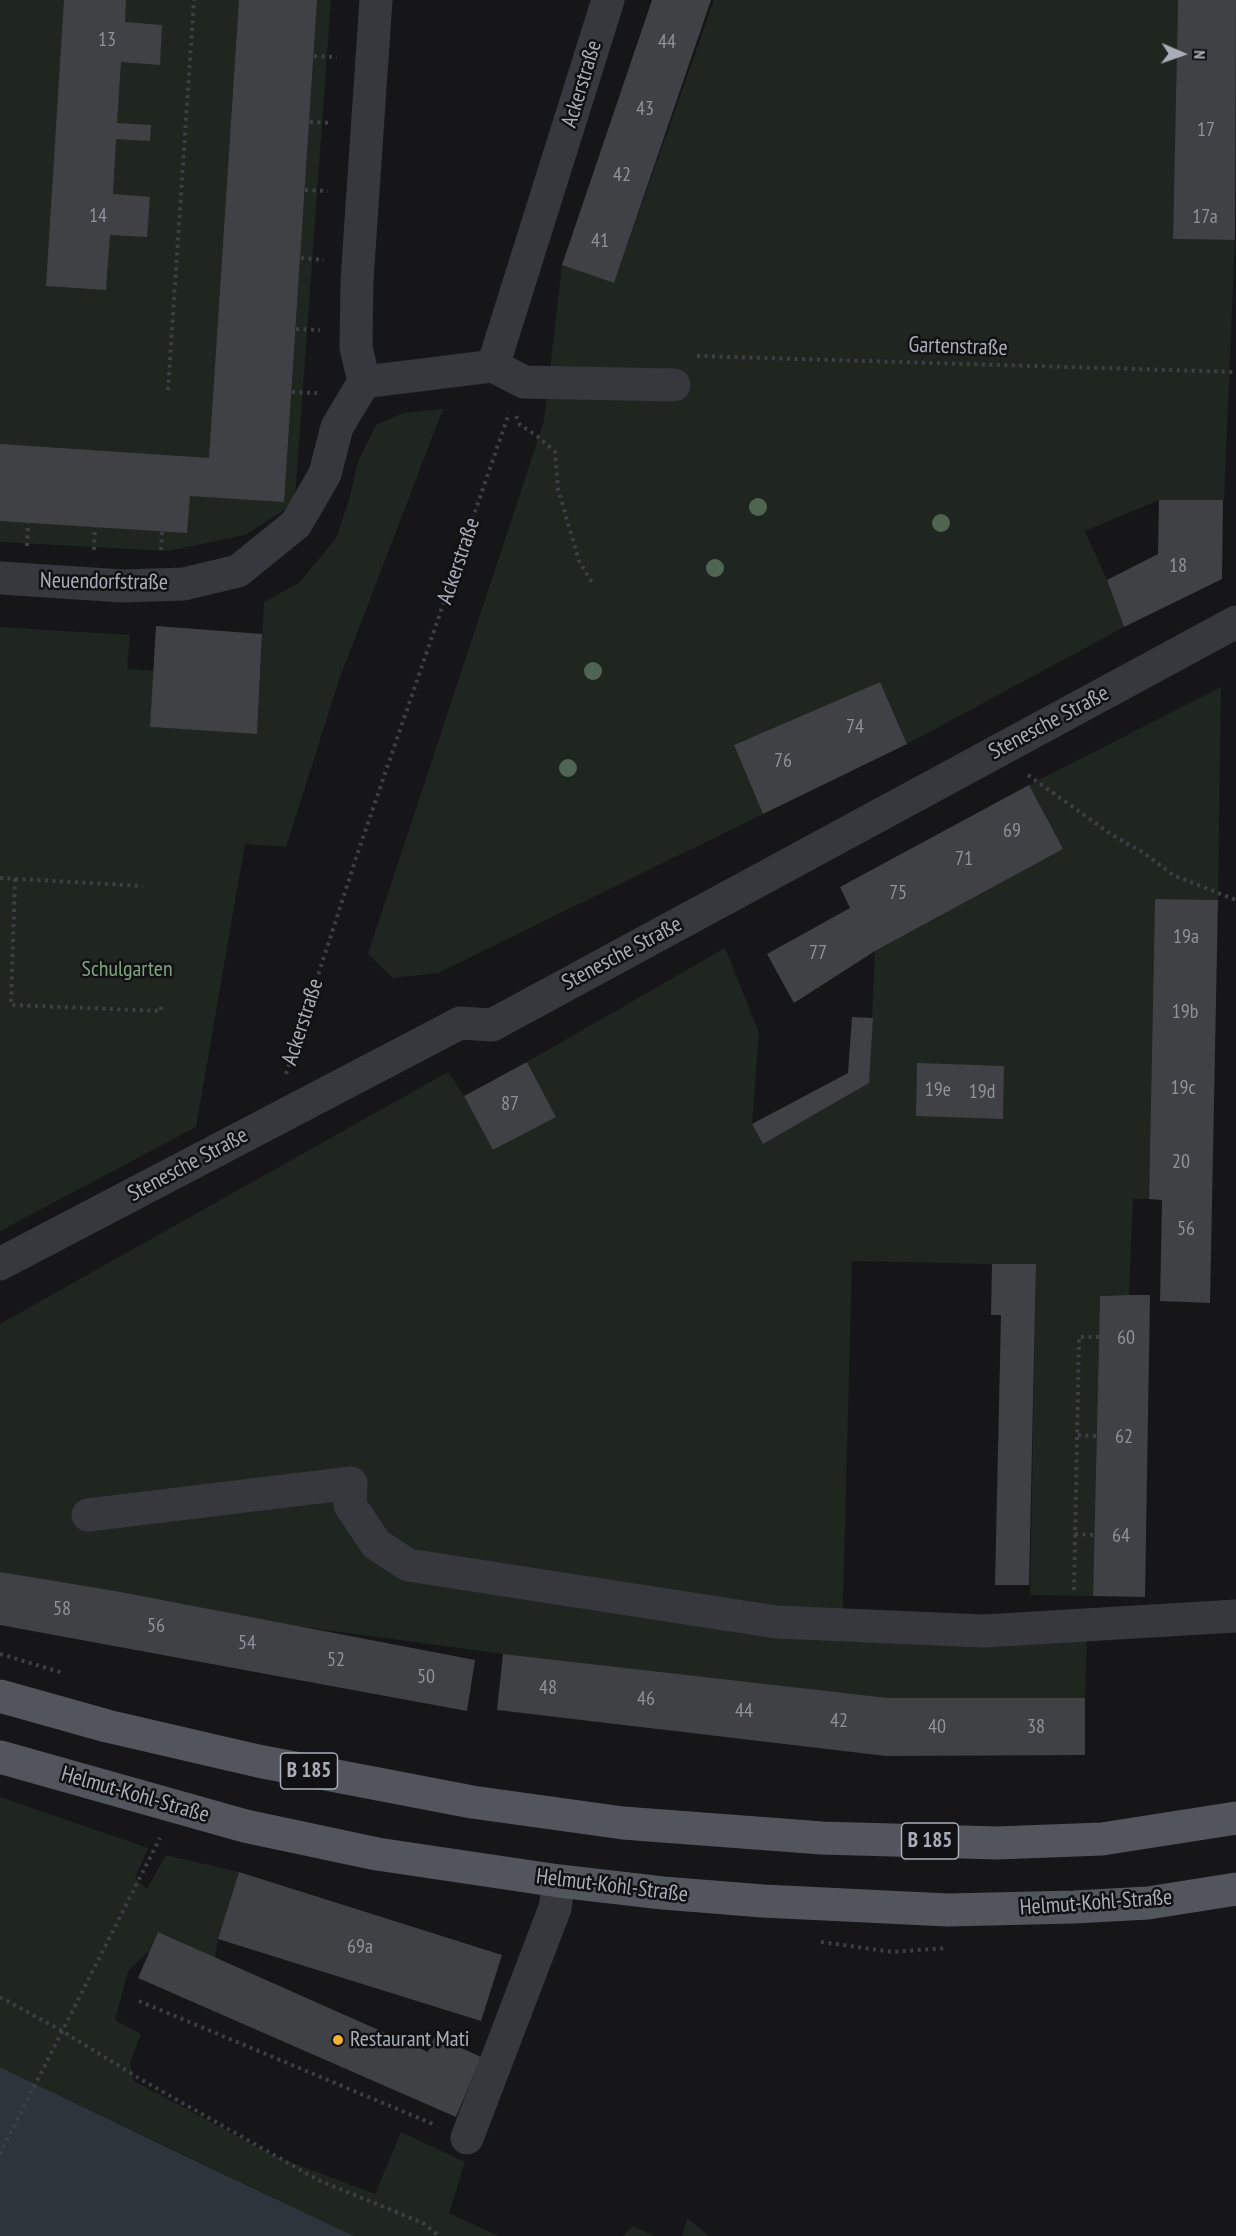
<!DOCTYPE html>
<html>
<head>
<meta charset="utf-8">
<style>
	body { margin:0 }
	#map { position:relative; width:1236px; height:2236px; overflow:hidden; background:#161618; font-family:"PT Sans Narrow",sans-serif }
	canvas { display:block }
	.north { position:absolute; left:1152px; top:24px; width:60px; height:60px; -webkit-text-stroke:4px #111113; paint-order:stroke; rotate:92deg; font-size:16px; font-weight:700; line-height:24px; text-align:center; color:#a8adb8 }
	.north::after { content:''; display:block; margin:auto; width:21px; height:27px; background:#a8adb8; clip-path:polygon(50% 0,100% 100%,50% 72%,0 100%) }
</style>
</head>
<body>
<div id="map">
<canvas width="1236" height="2236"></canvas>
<div class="north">N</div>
</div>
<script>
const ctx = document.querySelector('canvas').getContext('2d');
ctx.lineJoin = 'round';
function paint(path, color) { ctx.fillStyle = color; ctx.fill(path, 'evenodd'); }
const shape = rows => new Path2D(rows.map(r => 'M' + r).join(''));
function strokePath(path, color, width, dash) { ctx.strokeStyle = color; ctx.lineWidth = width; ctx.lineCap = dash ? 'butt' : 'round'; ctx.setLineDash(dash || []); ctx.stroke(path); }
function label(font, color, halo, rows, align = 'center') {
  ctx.font = font + ' "PT Sans Narrow",sans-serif'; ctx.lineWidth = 5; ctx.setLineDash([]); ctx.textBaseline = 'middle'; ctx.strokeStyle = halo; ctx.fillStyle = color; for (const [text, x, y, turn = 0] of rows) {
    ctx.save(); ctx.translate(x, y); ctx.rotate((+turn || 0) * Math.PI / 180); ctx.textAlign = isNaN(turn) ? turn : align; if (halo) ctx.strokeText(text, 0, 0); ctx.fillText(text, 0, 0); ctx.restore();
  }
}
paint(shape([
	[0,0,331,0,295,498,289,507,245,535,168,551,0,542],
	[714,0,1178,0,1173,239,1235,240,1224,500,1159,500,1085,531,1107,580,1124,627,907,744,880,682,734,745,763,814,438,973,393,978,368,954,544,421,562,265,614,283],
	[443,409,339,680,286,847,245,844,196,1127,0,1231,0,627,130,635,127,669,154,671,150,727,257,734,264,602,299,583,337,537,350,496,358,461,376,425,403,413],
	[1221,687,1218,900,1155,899,1149,1199,1133,1199,1129,1295,1100,1296,1093,1596,1030,1595,1036,1265,852,1261,842,1640,1087,1641,1085,1698,888,1698,841,1693,503,1654,296,1626,0,1572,0,1324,448,1072,464,1096,493,1150,556,1117,527,1062,725,948,759,1033,752,1124,764,1143,869,1083,875,951,1062,849,1029,785],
	[0,1797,148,1848,135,1878,147,1889,166,1855,239,1872,218,1939,215,1958,158,1932,150,1950,128,1971,115,2020,141,2034,130,2063,134,2081,272,2155,375,2194,401,2132,465,2162,449,2213,498,2236,354,2236,0,2067],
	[687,2218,709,2236,682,2236],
	[633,2226,654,2236,623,2236]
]), '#1e261f');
paint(shape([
	[0,2067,181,2154,354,2236,0,2236]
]), '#2c353c');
paint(shape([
	[64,0,126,0,125,22,162,25,160,65,121,62,117,123,151,125,150,141,116,139,113,194,150,197,147,237,110,235,106,290,46,286],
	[239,0,317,0,284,502,190,496,187,533,0,521,0,444,209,458],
	[652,0,711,0,614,283,562,265],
	[1178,0,1236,0,1235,240,1173,239],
	[1159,500,1223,500,1222,579,1124,627,1107,580,1158,554],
	[156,626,262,634,257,734,150,727],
	[880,682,907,744,763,814,734,745],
	[1029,785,1063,849,875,951,794,1003,767,954,850,908,840,887],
	[1155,899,1218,900,1210,1303,1160,1301,1162,1200,1149,1199],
	[852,1017,873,1018,869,1083,763,1144,752,1124,848,1073],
	[527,1062,556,1117,493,1150,464,1096],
	[917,1063,1004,1066,1003,1119,916,1116],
	[992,1264,1036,1264,1029,1585,995,1585,1001,1315,991,1315],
	[1129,1295,1150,1295,1145,1597,1093,1596,1100,1296],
	[0,1572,115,1591,475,1660,467,1711,0,1625],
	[503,1654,888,1698,1085,1698,1085,1755,886,1756,497,1710],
	[239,1872,502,1955,481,2021,218,1939],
	[158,1932,428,2052,435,2036,481,2057,456,2117,138,1978]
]), '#404145');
strokePath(shape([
	[314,56,337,57],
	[310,122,332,123],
	[305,190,328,191],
	[301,258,324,260],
	[296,329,320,330],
	[697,356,1236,372],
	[168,390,194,0],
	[292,392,317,393],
	[516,416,520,425,536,435,555,452,558,489,579,561,593,584],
	[27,546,28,523],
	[94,550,95,527],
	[161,550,162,531],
	[1028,775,1112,835,1144,853,1173,875,1236,900],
	[0,878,143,886],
	[15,879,11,1005,161,1011,161,1005],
	[286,1074,358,852,509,413],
	[1078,1435,1097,1436],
	[1075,1534,1095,1535],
	[1074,1590,1079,1337,1099,1337],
	[0,1654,63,1673],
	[821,1942,893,1952,945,1948],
	[0,1997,62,2031,142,2080,318,2180,423,2223,439,2236],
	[139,2001,433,2124],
	[0,2154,160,1838]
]), '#3d3f44', 4, [3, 4.5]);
strokePath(shape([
	[493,366,608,0],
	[493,366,524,382,674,385],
	[364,382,356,347,357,280,376,0],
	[0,578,123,586,184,584,238,571,296,524,325,474,337,427,364,382,493,366],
	[0,1264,460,1023,492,1025,1236,622],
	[88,1515,351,1483,350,1505,376,1544,408,1565,776,1622,984,1631,1236,1616],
	[467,2138,555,1908,559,1881]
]), '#37383d', 33);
strokePath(shape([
	[0,1696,107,1726,258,1761,472,1802,623,1823,822,1838,997,1843,1102,1839,1236,1818],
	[0,1757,245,1826,377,1854,559,1881,663,1893,763,1901,948,1910,1074,1907,1148,1903,1236,1889]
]), '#53555c', 33);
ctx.fillStyle = '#506452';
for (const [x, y] of [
	[758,507],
	[941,523],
	[715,568],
	[593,671],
	[568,768]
]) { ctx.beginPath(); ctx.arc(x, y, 9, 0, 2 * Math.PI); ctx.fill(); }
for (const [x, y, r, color] of [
	[338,2040,6,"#f2b134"]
]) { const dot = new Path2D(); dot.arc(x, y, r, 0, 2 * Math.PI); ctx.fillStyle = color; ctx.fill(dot); strokePath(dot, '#111113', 2); }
label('20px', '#8e929b', null, [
	["13",107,40],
	["44",667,42],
	["43",645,109],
	["17",1206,130],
	["42",622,175],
	["14",98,216],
	["17a",1205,217],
	["41",600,241],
	["18",1178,566],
	["74",855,727],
	["76",783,761],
	["69",1012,831],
	["71",964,859],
	["75",898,893],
	["19a",1186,937],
	["77",818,953],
	["19b",1185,1012],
	["19c",1183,1088],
	["19e",938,1090],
	["19d",982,1092],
	["87",510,1104],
	["20",1181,1162],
	["56",1186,1229],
	["60",1126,1338],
	["62",1124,1437],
	["64",1121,1536],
	["58",62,1609],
	["56",156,1626],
	["54",247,1643],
	["52",336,1660],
	["50",426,1677],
	["48",548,1688],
	["46",646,1699],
	["44",744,1711],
	["42",839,1721],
	["40",937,1727],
	["38",1036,1727],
	["69a",360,1947]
]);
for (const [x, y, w] of [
	[309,1771,57],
	[930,1841,57]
]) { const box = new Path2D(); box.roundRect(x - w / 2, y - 18, w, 36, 4.5); ctx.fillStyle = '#111113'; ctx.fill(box); strokePath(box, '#a8adb8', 1.5); }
label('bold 21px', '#a8adb8', null, [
	["B 185",309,1771],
	["B 185",930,1841]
]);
label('22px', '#a8adb8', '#111113', [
	["Ackerstraße",582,84,-73],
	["Gartenstraße",958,347,2],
	["Ackerstraße",459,561,-71],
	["Neuendorfstraße",104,582,1],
	["Stenesche Straße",1049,723,-28],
	["Stenesche Straße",622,954,-28],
	["Ackerstraße",303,1022,-72],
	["Stenesche Straße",188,1165,-28],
	["Helmut-Kohl-Straße",135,1795,16],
	["Helmut-Kohl-Straße",612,1886,7],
	["Helmut-Kohl-Straße",1096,1903,-4]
]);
label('22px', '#7fa381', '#111113', [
	["Schulgarten",127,970]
]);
label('22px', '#a8adb8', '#111113', [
	["Restaurant Mati",350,2040]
], 'left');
</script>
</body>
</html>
